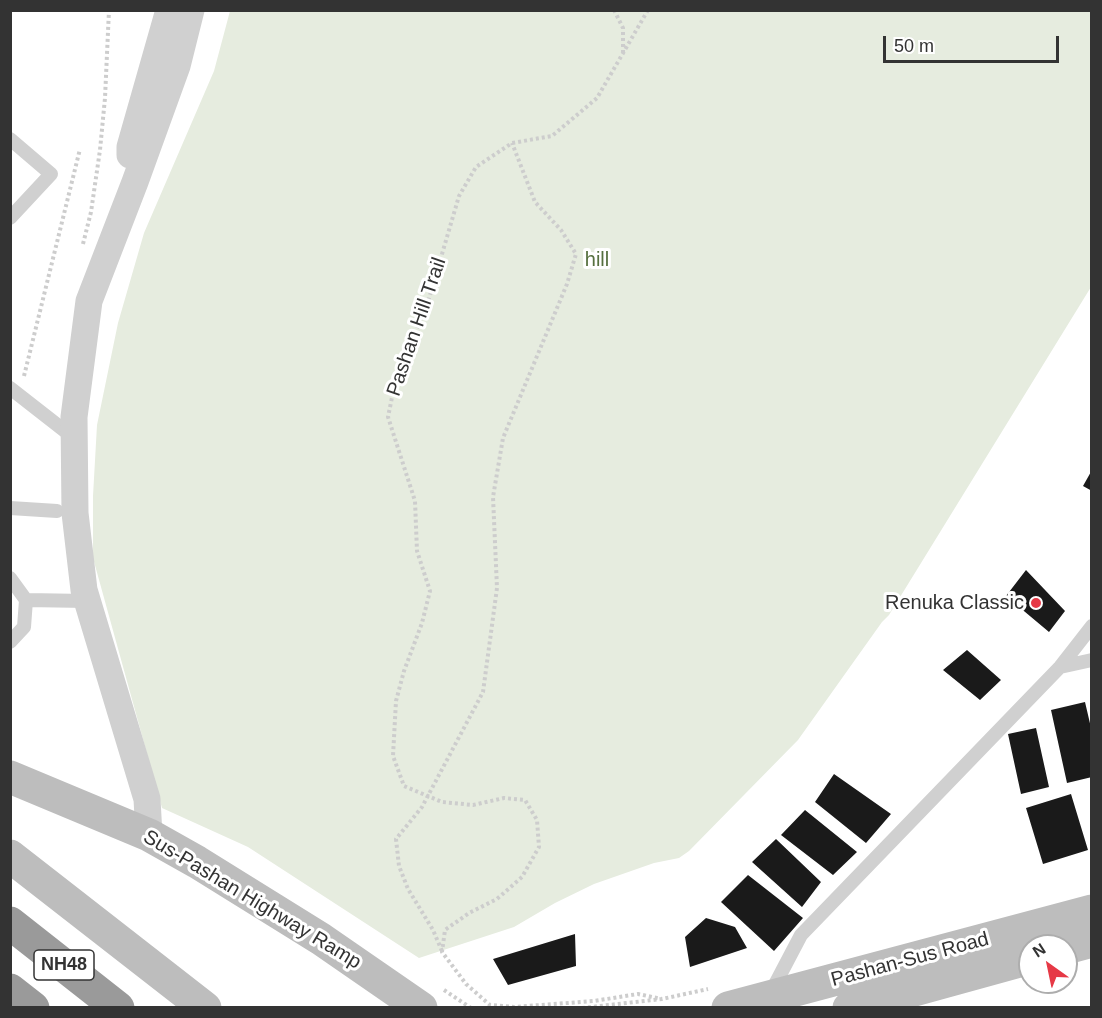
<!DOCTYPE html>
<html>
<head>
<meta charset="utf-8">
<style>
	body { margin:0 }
	#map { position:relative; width:1102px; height:1018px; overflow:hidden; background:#fff; font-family:Helvetica,sans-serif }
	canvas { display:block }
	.frame { position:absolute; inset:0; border:12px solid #333; pointer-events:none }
	.north { position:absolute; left:1018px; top:934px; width:60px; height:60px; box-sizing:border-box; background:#fff; border:2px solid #adadad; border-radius:50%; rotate:327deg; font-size:16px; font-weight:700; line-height:24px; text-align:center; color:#333 }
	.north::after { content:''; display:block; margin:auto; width:21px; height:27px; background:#e63946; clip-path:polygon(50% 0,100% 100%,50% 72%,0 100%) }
	.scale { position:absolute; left:883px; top:36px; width:176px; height:27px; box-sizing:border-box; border:3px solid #333; border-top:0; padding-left:8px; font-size:18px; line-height:21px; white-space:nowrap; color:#333; -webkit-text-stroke:4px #fff; paint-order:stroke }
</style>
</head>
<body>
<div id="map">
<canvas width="1102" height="1018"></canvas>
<div class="frame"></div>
<div class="north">N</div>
<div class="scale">50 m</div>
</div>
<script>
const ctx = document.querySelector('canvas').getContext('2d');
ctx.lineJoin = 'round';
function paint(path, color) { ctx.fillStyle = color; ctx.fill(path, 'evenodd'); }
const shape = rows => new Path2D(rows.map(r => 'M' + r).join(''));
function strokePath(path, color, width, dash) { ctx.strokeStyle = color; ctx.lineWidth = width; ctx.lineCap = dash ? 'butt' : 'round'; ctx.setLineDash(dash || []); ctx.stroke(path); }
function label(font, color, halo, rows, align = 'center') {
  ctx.font = font + ' Helvetica,sans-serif'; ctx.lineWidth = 6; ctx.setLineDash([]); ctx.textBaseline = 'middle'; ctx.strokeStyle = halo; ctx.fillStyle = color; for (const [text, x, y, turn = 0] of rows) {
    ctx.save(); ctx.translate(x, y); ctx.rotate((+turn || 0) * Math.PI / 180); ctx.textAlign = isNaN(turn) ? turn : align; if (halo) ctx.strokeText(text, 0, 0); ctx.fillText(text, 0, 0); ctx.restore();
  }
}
paint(shape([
	[230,11,1091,11,1091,287,889,615,882,622,798,740,689,851,679,858,654,863,594,884,555,903,514,927,419,958,248,847,162,808,93,558,93,496,97,425,118,323,144,233,214,71]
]), '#e6ecdf');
paint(shape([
	[1092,470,1092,491,1083,486],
	[1026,570,1065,611,1049,632,1006,596],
	[967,650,1001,680,980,700,943,670],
	[1085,702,1092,732,1092,777,1067,783,1051,710],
	[1036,728,1049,787,1021,794,1008,734],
	[834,774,891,814,866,843,815,802],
	[1071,794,1088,850,1043,864,1026,808],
	[805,810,857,852,833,875,781,835],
	[776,839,821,882,802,907,752,862],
	[748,875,803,918,774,951,721,902],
	[706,918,735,927,747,948,690,967,685,937],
	[575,934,576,966,508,985,493,959]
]), '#1a1a1a');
strokePath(shape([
	[614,10,623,28,623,52],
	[648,10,597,98,552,136,512,143,476,167,459,196,425,312,398,368,388,417,415,501,417,551,430,591,422,623,404,671,396,701,393,756,404,786,442,802,473,805,504,798,525,800,537,820,539,847,522,877,497,899,469,913,445,930,442,952,466,984,490,1005,514,1007,594,1001,638,994,662,999],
	[83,244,91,212,100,150,105,98,109,10],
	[24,376,80,149],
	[442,951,433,930,408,889,399,866,396,839,422,807,483,692,497,588,493,497,503,438,567,284,576,254,561,230,535,202,512,143],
	[444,990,471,1008],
	[582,1008,662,999,708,989]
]), '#cdcdcd', 4, [3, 3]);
strokePath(shape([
	[10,139,51,174,10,218],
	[10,388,74,438],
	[10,508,57,511],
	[10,578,26,600,24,627,10,642],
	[26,600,87,601],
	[1060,667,1092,660],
	[770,994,801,935,1060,667,1092,626]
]), '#d0d0d0', 14);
strokePath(shape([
	[130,155,130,147,169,10],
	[149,835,147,799,84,590,75,513,74,417,89,301,135,182,177,66,191,10]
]), '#d0d0d0', 27);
strokePath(shape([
	[10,777,149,835,197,862,321,939,421,1008],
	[10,856,205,1008],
	[1066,948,1092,941],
	[728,1008,1092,911],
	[849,1008,1030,958]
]), '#bdbdbd', 33);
strokePath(shape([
	[10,923,118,1008],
	[10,990,33,1008]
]), '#9a9a9a', 33);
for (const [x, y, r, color] of [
	[1036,603,6,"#e63946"]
]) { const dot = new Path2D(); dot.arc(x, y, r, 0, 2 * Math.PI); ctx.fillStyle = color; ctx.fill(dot); strokePath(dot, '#fff', 2); }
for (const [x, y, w] of [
	[64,965,60]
]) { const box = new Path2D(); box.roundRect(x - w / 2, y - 15, w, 30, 4.5); ctx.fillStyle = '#fff'; ctx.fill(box); strokePath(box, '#333', 1.5); }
label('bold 18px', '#333', null, [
	["NH48",64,965]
]);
label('20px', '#56703f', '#fff', [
	["hill",597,260]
]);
label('20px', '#333', '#fff', [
	["Pashan Hill Trail",417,327,-71],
	["Sus-Pashan Highway Ramp",252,900,31],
	["Pashan-Sus Road",910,960,-15]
]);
label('20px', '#333', '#fff', [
	["Renuka Classic",1024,603]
], 'right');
</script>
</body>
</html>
